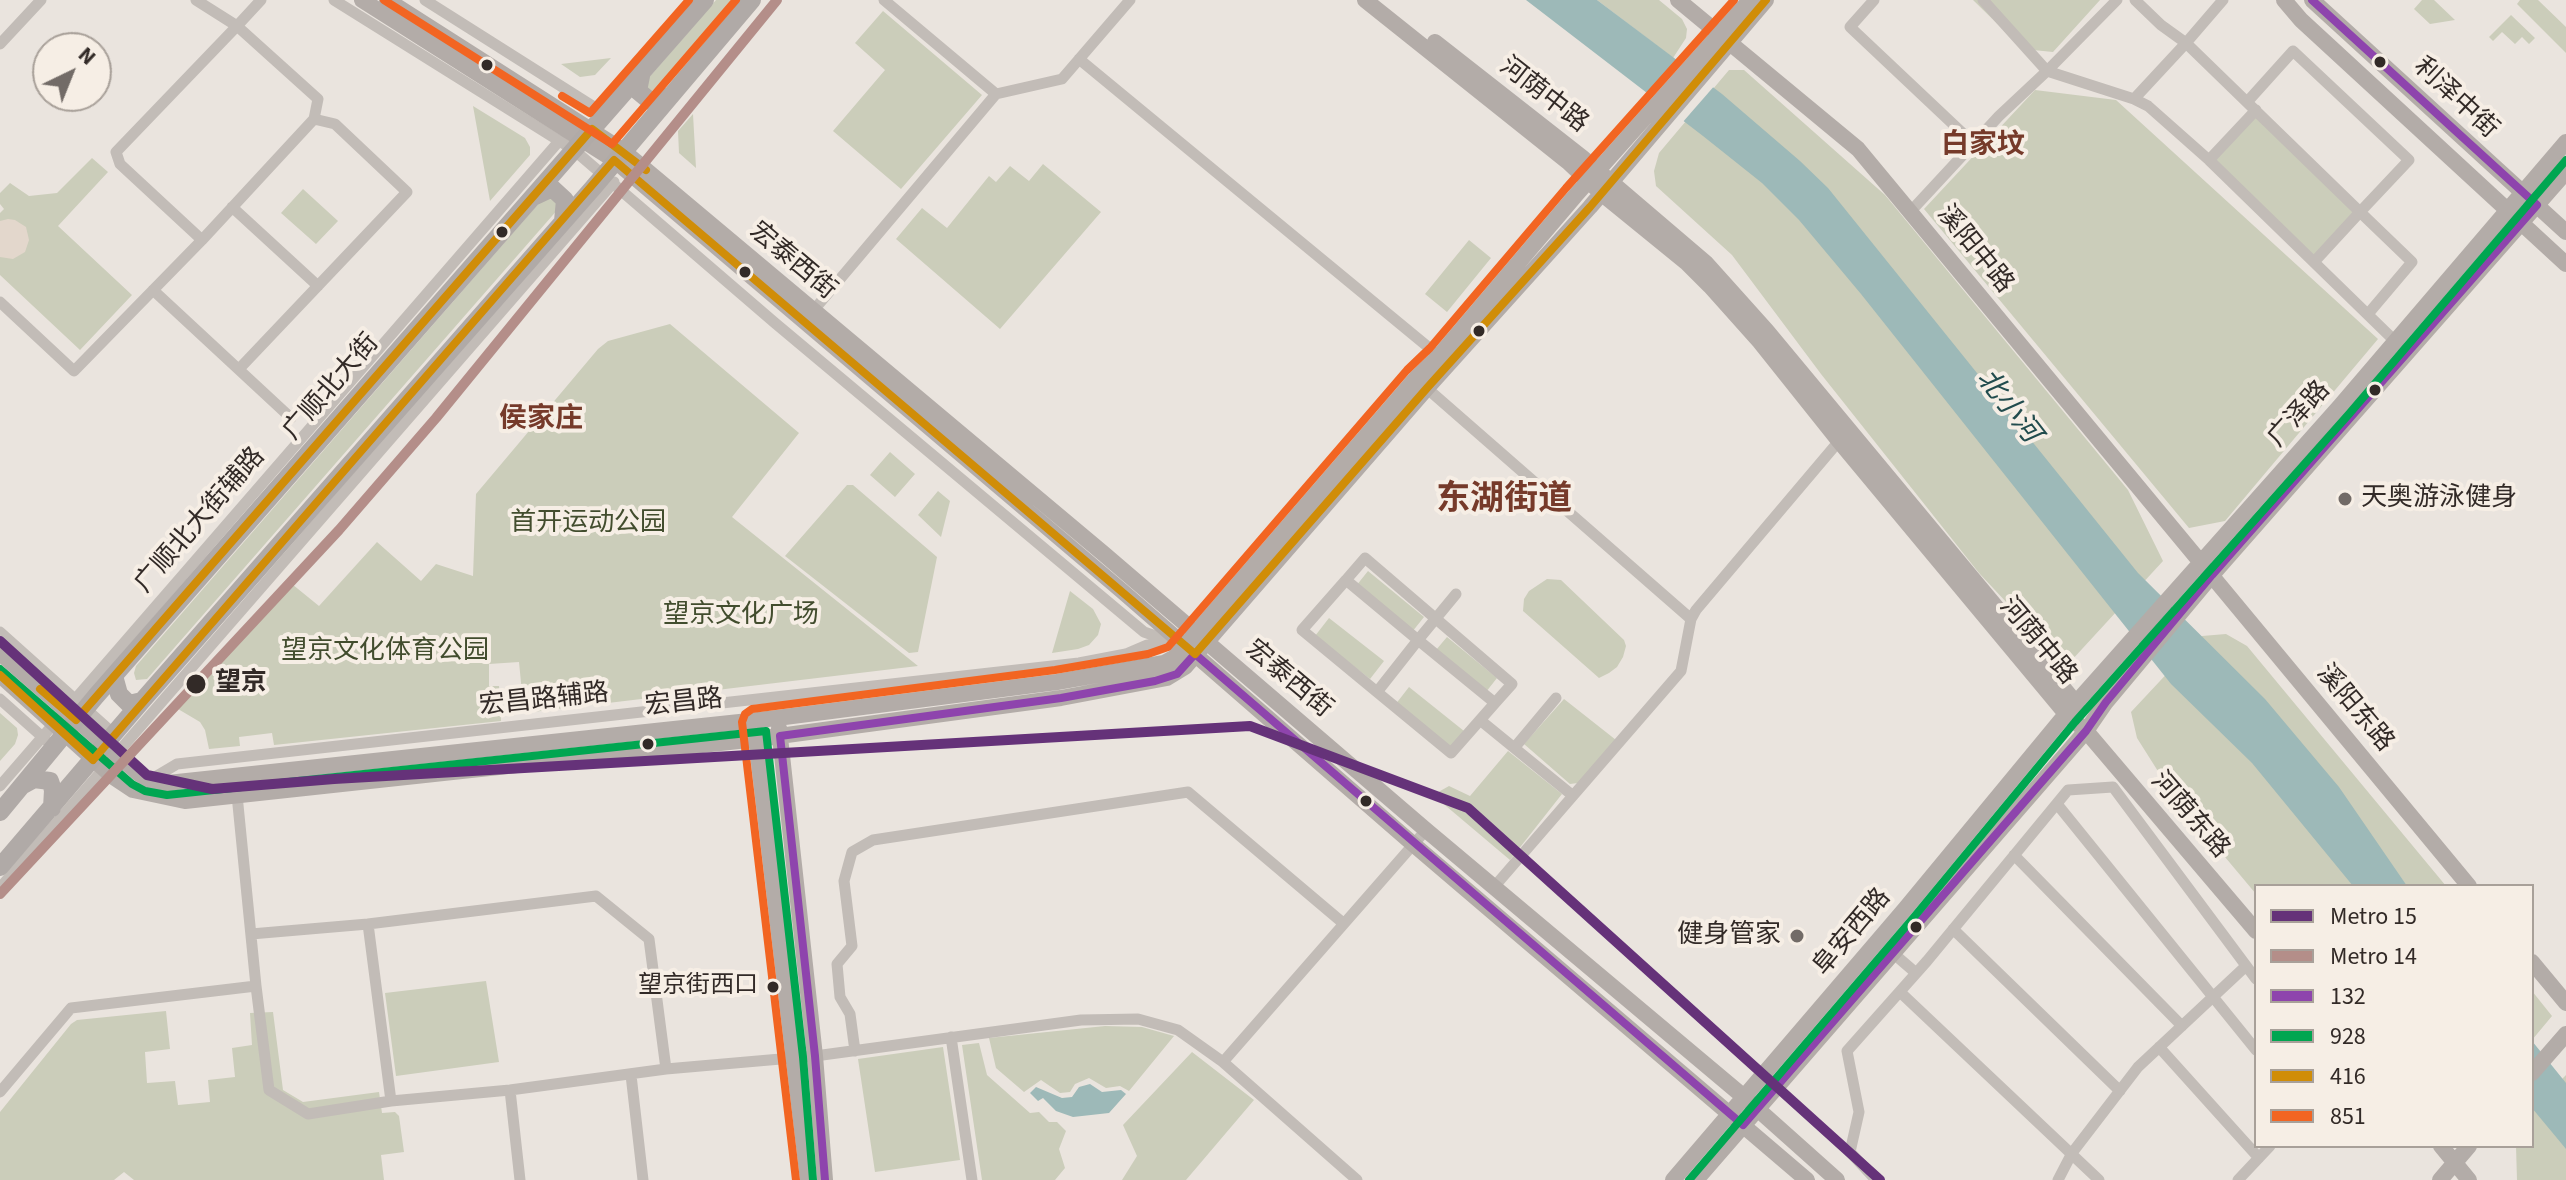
<!DOCTYPE html>
<html>
<head>
<meta charset="utf-8">
<style>
	body { margin:0 }
	#map { position:relative; width:2566px; height:1180px; overflow:hidden; background:#eae4de; font-family:"Source Sans 3",sans-serif }
	canvas { display:block }
	.legend { position:absolute; left:2254px; top:884px; width:280px; height:264px; box-sizing:border-box; background:#f6eee5; border:2px solid #a8a099; margin:0; padding:10px 14px; list-style:none; font-size:24px; color:#322a27 }
	.legend li { display:flex; align-items:center; gap:16px; height:40px }
	.legend b { width:40px; border:2px solid #a8a099 }
	.north { position:absolute; left:32px; top:32px; width:80px; height:80px; box-sizing:border-box; background:#f6eee5; border:2px solid #a8a099; border-radius:50%; rotate:43deg; font-size:22px; font-weight:700; line-height:32px; text-align:center; color:#322a27 }
	.north::after { content:''; display:block; margin:auto; width:28px; height:36px; background:#726b67; clip-path:polygon(50% 0,100% 100%,50% 72%,0 100%) }
</style>
</head>
<body>
<div id="map">
<canvas width="2566" height="1180"></canvas>
<ul class="legend">
<li><b style="height:10px;background:#653279"></b>Metro 15</li>
<li><b style="height:10px;background:#b48e89"></b>Metro 14</li>
<li><b style="height:10px;background:#8e44ad"></b>132</li>
<li><b style="height:10px;background:#00a651"></b>928</li>
<li><b style="height:10px;background:#d08d08"></b>416</li>
<li><b style="height:10px;background:#f26522"></b>851</li>
</ul>
<div class="north">N</div>
</div>
<script>
const ctx = document.querySelector('canvas').getContext('2d');
ctx.lineJoin = 'round';
function paint(path, color) { ctx.fillStyle = color; ctx.fill(path, 'evenodd'); }
const shape = rows => new Path2D(rows.map(r => 'M' + r).join(''));
function strokePath(path, color, width, dash) { ctx.strokeStyle = color; ctx.lineWidth = width; ctx.lineCap = dash ? 'butt' : 'round'; ctx.setLineDash(dash || []); ctx.stroke(path); }
function label(font, color, halo, rows, align = 'center') {
  ctx.font = font + ' "Source Sans 3","Noto Sans SC",sans-serif'; ctx.lineWidth = 8; ctx.setLineDash([]); ctx.textBaseline = 'middle'; ctx.strokeStyle = halo; ctx.fillStyle = color; for (const [text, x, y, turn = 0] of rows) {
    ctx.save(); ctx.translate(x, y); ctx.rotate((+turn || 0) * Math.PI / 180); ctx.textAlign = isNaN(turn) ? turn : align; if (halo) ctx.strokeText(text, 0, 0); ctx.fillText(text, 0, 0); ctx.restore();
  }
}
paint(shape([
	[716,0,739,0,659,91,651,95,644,89,646,81],
	[1597,0,1659,0,1682,19,1687,29,1686,38,1673,58],
	[1973,0,2100,0,2053,52,2023,49],
	[2422,0,2434,0,2455,20,2430,24,2414,9],
	[2520,0,2538,0,2566,27,2566,53,2517,4],
	[883,11,982,95,901,189,833,131,885,70,855,43],
	[2511,15,2535,38,2529,44,2522,37,2515,44,2502,32,2493,41,2489,37],
	[611,58,595,75,580,77,561,64],
	[1729,70,1744,70,1885,195,2128,490,2163,561,2071,661,2050,649,1979,573,1821,374,1732,255,1656,186,1654,171,1659,153],
	[2035,90,2116,100,2378,339,2225,521,2189,528,1924,209],
	[473,106,525,138,530,147,530,155,490,201],
	[693,114,696,168,679,153,678,131],
	[2253,115,2358,212,2315,259,2212,159],
	[92,158,108,172,58,226,132,295,80,350,0,275,0,213,4,209,0,204,0,193,10,183,29,196,57,193],
	[1043,164,1101,212,1000,329,896,239,922,208,947,228,989,176,996,182,1010,166,1029,181],
	[303,189,338,221,316,244,281,213],
	[551,194,559,208,147,679,136,680,134,673,136,666,545,196],
	[1469,240,1491,258,1447,312,1425,294],
	[670,324,799,433,732,517,918,666,524,713,519,662,489,664,489,686,499,686,501,721,274,745,272,733,239,737,240,746,209,749,205,730,200,722,173,706,287,580,319,606,377,542,421,581,436,564,473,576,476,494,598,349,608,341],
	[890,452,915,474,895,497,870,475],
	[847,485,853,485,937,557,918,652,909,653,785,556],
	[938,491,950,501,941,537,918,515],
	[1368,571,1424,617,1412,632,1356,586],
	[1547,579,1561,580,1624,640,1626,646,1623,657,1617,667,1609,673,1599,678,1523,611,1524,599,1529,591],
	[1070,591,1093,609,1101,624,1098,635,1089,645,1078,649,1052,653],
	[1329,618,1384,661,1370,679,1315,636],
	[2226,634,2247,646,2446,886,2256,886,2256,894,2173,795,2137,738,2131,712,2202,636],
	[1447,637,1497,678,1486,692,1436,650],
	[1409,687,1464,731,1450,748,1395,705],
	[1564,699,1616,740,1578,783,1570,784,1524,744],
	[0,713,17,728,18,735,15,744,0,761],
	[1508,751,1562,794,1510,860,1433,795,1449,786,1470,796],
	[486,981,499,1062,396,1076,385,993],
	[2532,991,2552,1016,2532,1040],
	[166,1011,170,1049,145,1052,147,1083,175,1081,178,1105,210,1102,208,1080,235,1077,232,1048,252,1045,250,1013,273,1012,283,1090,303,1102,379,1092,382,1113,395,1112,399,1116,404,1152,381,1155,384,1180,134,1180,124,1172,114,1180,0,1180,0,1112,71,1024,77,1020],
	[1105,1026,1142,1027,1174,1036,1129,1091,1120,1086,1106,1088,1089,1078,1075,1084,1070,1092,1060,1093,1041,1080,1024,1092,996,1068,989,1038],
	[979,1043,987,1075,1030,1113,1039,1112,1049,1122,1057,1122,1066,1131,1059,1149,1065,1168,1055,1180,982,1180,962,1045],
	[943,1047,960,1160,875,1172,858,1059],
	[1192,1052,1254,1100,1186,1180,1122,1180,1137,1156,1123,1125],
	[2566,1075,2566,1180,2517,1180,2516,1146,2532,1146,2532,1109]
]), '#cbcdba');
paint(shape([
	[8,219,15,220,26,227,29,240,25,252,13,259,0,257,0,221]
]), '#e3d7cc');
paint(shape([
	[1526,0,1597,0,1722,94,1800,161,1828,188,2138,573,2265,699,2339,787,2407,886,2353,886,2252,763,2171,684,1861,294,1799,220,1762,183,1703,136],
	[2532,1041,2566,1083,2566,1149,2532,1108],
	[1090,1084,1102,1092,1121,1090,1126,1094,1109,1113,1073,1117,1056,1111,1043,1098,1038,1101,1030,1093,1036,1087,1062,1098,1072,1097,1079,1087]
]), '#9db9b8');
paint(shape([
	[1680,58,1716,84,1682,123,1647,96]
]), '#eae4de');
strokePath(shape([
	[196,0,237,26,318,99,314,119,202,240,120,164,116,152,237,26,261,0],
	[334,0,574,150,775,323,1144,632,1176,643],
	[425,0,605,114],
	[884,0,996,94],
	[1874,0,1850,27,1973,143],
	[1983,0,2047,71,2117,0],
	[2135,0,2161,25,2186,43,2223,0],
	[0,44,41,0],
	[1079,59,1439,356],
	[2134,99,2186,43,2360,212,2314,262],
	[2248,101,2293,51,2409,160,2360,212,2412,262,2368,314],
	[2209,160,2256,110],
	[232,207,318,286],
	[1911,211,1999,116,2047,71,2134,99,2148,106,2209,160,2400,346],
	[153,290,291,418],
	[0,302,74,371,202,240],
	[813,311,996,94,1062,79,1130,0],
	[239,369,407,192,335,124,314,119],
	[1422,384,1691,619],
	[1346,580,1365,558,1512,684,1495,703],
	[0,632,114,734],
	[1418,640,1495,703,1451,753,1377,692,1418,640],
	[1377,692,1302,630,1346,580,1418,640,1456,594],
	[0,699,47,741],
	[1480,720,1572,795],
	[1515,747,1556,698],
	[150,780,177,764,1079,663,1126,654,1147,645,1172,645],
	[0,786,560,140],
	[2057,804,2256,1050],
	[2014,855,2182,1026],
	[1494,887,1681,671,1691,619,1696,610,1839,441],
	[0,888,614,182],
	[368,924,391,1101,510,1090,666,1069,815,1056,1081,1020,1138,1019,1178,1030,1223,1062,1357,1180],
	[1953,929,2120,1091],
	[251,934,368,924,596,896,649,939,666,1069],
	[1894,954,1916,973],
	[256,986,269,1090,308,1114,391,1101],
	[1900,992,2099,1180],
	[951,1037,972,1180],
	[2159,1047,2259,1158],
	[855,1051,850,1014,840,997,837,964,852,946,844,881,852,852,873,840,1188,792,1343,923],
	[1223,1062,1426,830],
	[631,1075,643,1180],
	[510,1090,520,1180],
	[0,1092,71,1008,256,986,237,795],
	[1876,1180,1850,1152,1859,1112,1847,1051,1927,961,2068,790,2113,787,2256,979],
	[2058,1180,2072,1153,2138,1067,2246,966],
	[2238,1180,2270,1146]
]), '#c2bcb7', 11);
strokePath(shape([
	[362,0,614,160,1122,591,1413,844,1807,1180],
	[387,0,622,150,1104,554,1426,830,1744,1097,1837,1180],
	[1365,0,1568,162,1601,193,1687,263,1710,286,1760,342,1839,441,2066,714,2086,731,2256,931],
	[1678,0,1858,149,2469,886],
	[2284,0,2301,20,2566,264],
	[2312,0,2566,232],
	[1435,42,1583,158,1706,263,1767,331,2076,703,2078,711],
	[0,653,139,774,149,780,168,783,777,718,1057,682,1164,663,1175,657,1416,378,1439,356,1575,196,1750,0],
	[0,675,112,776,133,790,185,801,757,739,1061,698,1167,678,1185,667,1427,388,1590,207,1766,0],
	[779,728,815,1056,825,1180],
	[755,729,808,1180],
	[2532,962,2566,1003],
	[2532,1073,2566,1034],
	[2441,1146,2469,1180],
	[1673,1180,1905,909,2066,714,2340,406,2566,142],
	[1696,1180,2086,731,2106,702,2212,575,2566,172],
	[2440,1180,2469,1146]
]), '#b3aca8', 16);
strokePath(shape([
	[642,71,638,91,650,101,670,96],
	[535,196,552,188,565,200,563,221],
	[114,676,119,694,129,704,142,701],
	[23,785,34,779,50,781,53,790,52,808],
	[0,812,96,696,705,0],
	[0,867,142,701,592,189,752,0]
]), '#b0aaa7', 18);
strokePath(shape([
	[825,1180,815,1056,780,736,1061,698,1155,681,1177,674,1195,654,1743,1125,2086,731,2106,702,2212,575,2537,205,2312,0]
]), '#8e44ad', 8);
strokePath(shape([
	[0,669,132,784,145,791,167,795,766,731,803,1057,813,1180],
	[1689,1180,1914,917,2075,722,2349,414,2566,160]
]), '#00a651', 8);
strokePath(shape([
	[0,675,93,760,614,160,1195,654,1427,388,1590,207,1766,0],
	[40,689,76,720,592,129,646,170]
]), '#d08d08', 8);
strokePath(shape([
	[384,0,612,144,736,0],
	[562,96,590,113,689,0],
	[796,1180,742,722,745,714,752,709,1055,670,1148,654,1168,647,1407,370,1430,348,1566,188,1734,0]
]), '#f26522', 8);
strokePath(shape([
	[0,641,147,775,212,789,334,779,1250,726,1468,808,1880,1180]
]), '#653279', 10);
strokePath(shape([
	[0,894,339,530,436,418,777,0]
]), '#b48e89', 10);
for (const [x, y, r, color] of [
	[2380,62,7,"#322a27"],
	[487,65,7,"#322a27"],
	[502,232,7,"#322a27"],
	[745,272,7,"#322a27"],
	[1479,331,7,"#322a27"],
	[2375,390,7,"#322a27"],
	[2345,499,8,"#726b67"],
	[196,684,11,"#322a27"],
	[648,744,7,"#322a27"],
	[1366,801,7,"#322a27"],
	[1916,927,7,"#322a27"],
	[1797,936,8,"#726b67"],
	[773,987,7,"#322a27"]
]) { const dot = new Path2D(); dot.arc(x, y, r, 0, 2 * Math.PI); ctx.fillStyle = color; ctx.fill(dot); strokePath(dot, '#f6eee5', 3); }
label('24px', '#322a27', '#f6eee5', [
	["望京街西口",758,987]
], 'right');
label('26px', '#322a27', '#f6eee5', [
	["河荫中路",1543,96,38],
	["利泽中街",2455,99,43],
	["溪阳中路",1974,250,51],
	["宏泰西街",792,262,40],
	["广顺北大街",332,388,-49],
	["广泽路",2300,415,-48],
	["广顺北大街辅路",201,521,-49],
	["河荫中路",2037,642,50],
	["宏泰西街",1288,680,40],
	["宏昌路辅路",544,701,-6],
	["宏昌路",684,704,-6],
	["溪阳东路",2354,709,50],
	["河荫东路",2189,816,49],
	["阜安西路",1853,933,-50]
]);
label('26px', '#322a27', '#f6eee5', [
	["天奥游泳健身",2361,499],
	["健身管家",1781,936,"right"]
], 'left');
label('26px', '#424d2e', '#f6eee5', [
	["首开运动公园",588,524],
	["望京文化广场",741,616],
	["望京文化体育公园",385,652]
]);
label('bold 26px', '#322a27', '#f6eee5', [
	["望京",215,684]
], 'left');
label('bold 28px', '#763a2a', '#f6eee5', [
	["白家坟",1983,147],
	["侯家庄",541,421]
]);
label('italic 28px', '#224c4e', '#f6eee5', [
	["北小河",2007,407,52]
]);
label('bold 34px', '#763a2a', '#f6eee5', [
	["东湖街道",1504,502]
]);
</script>
</body>
</html>
